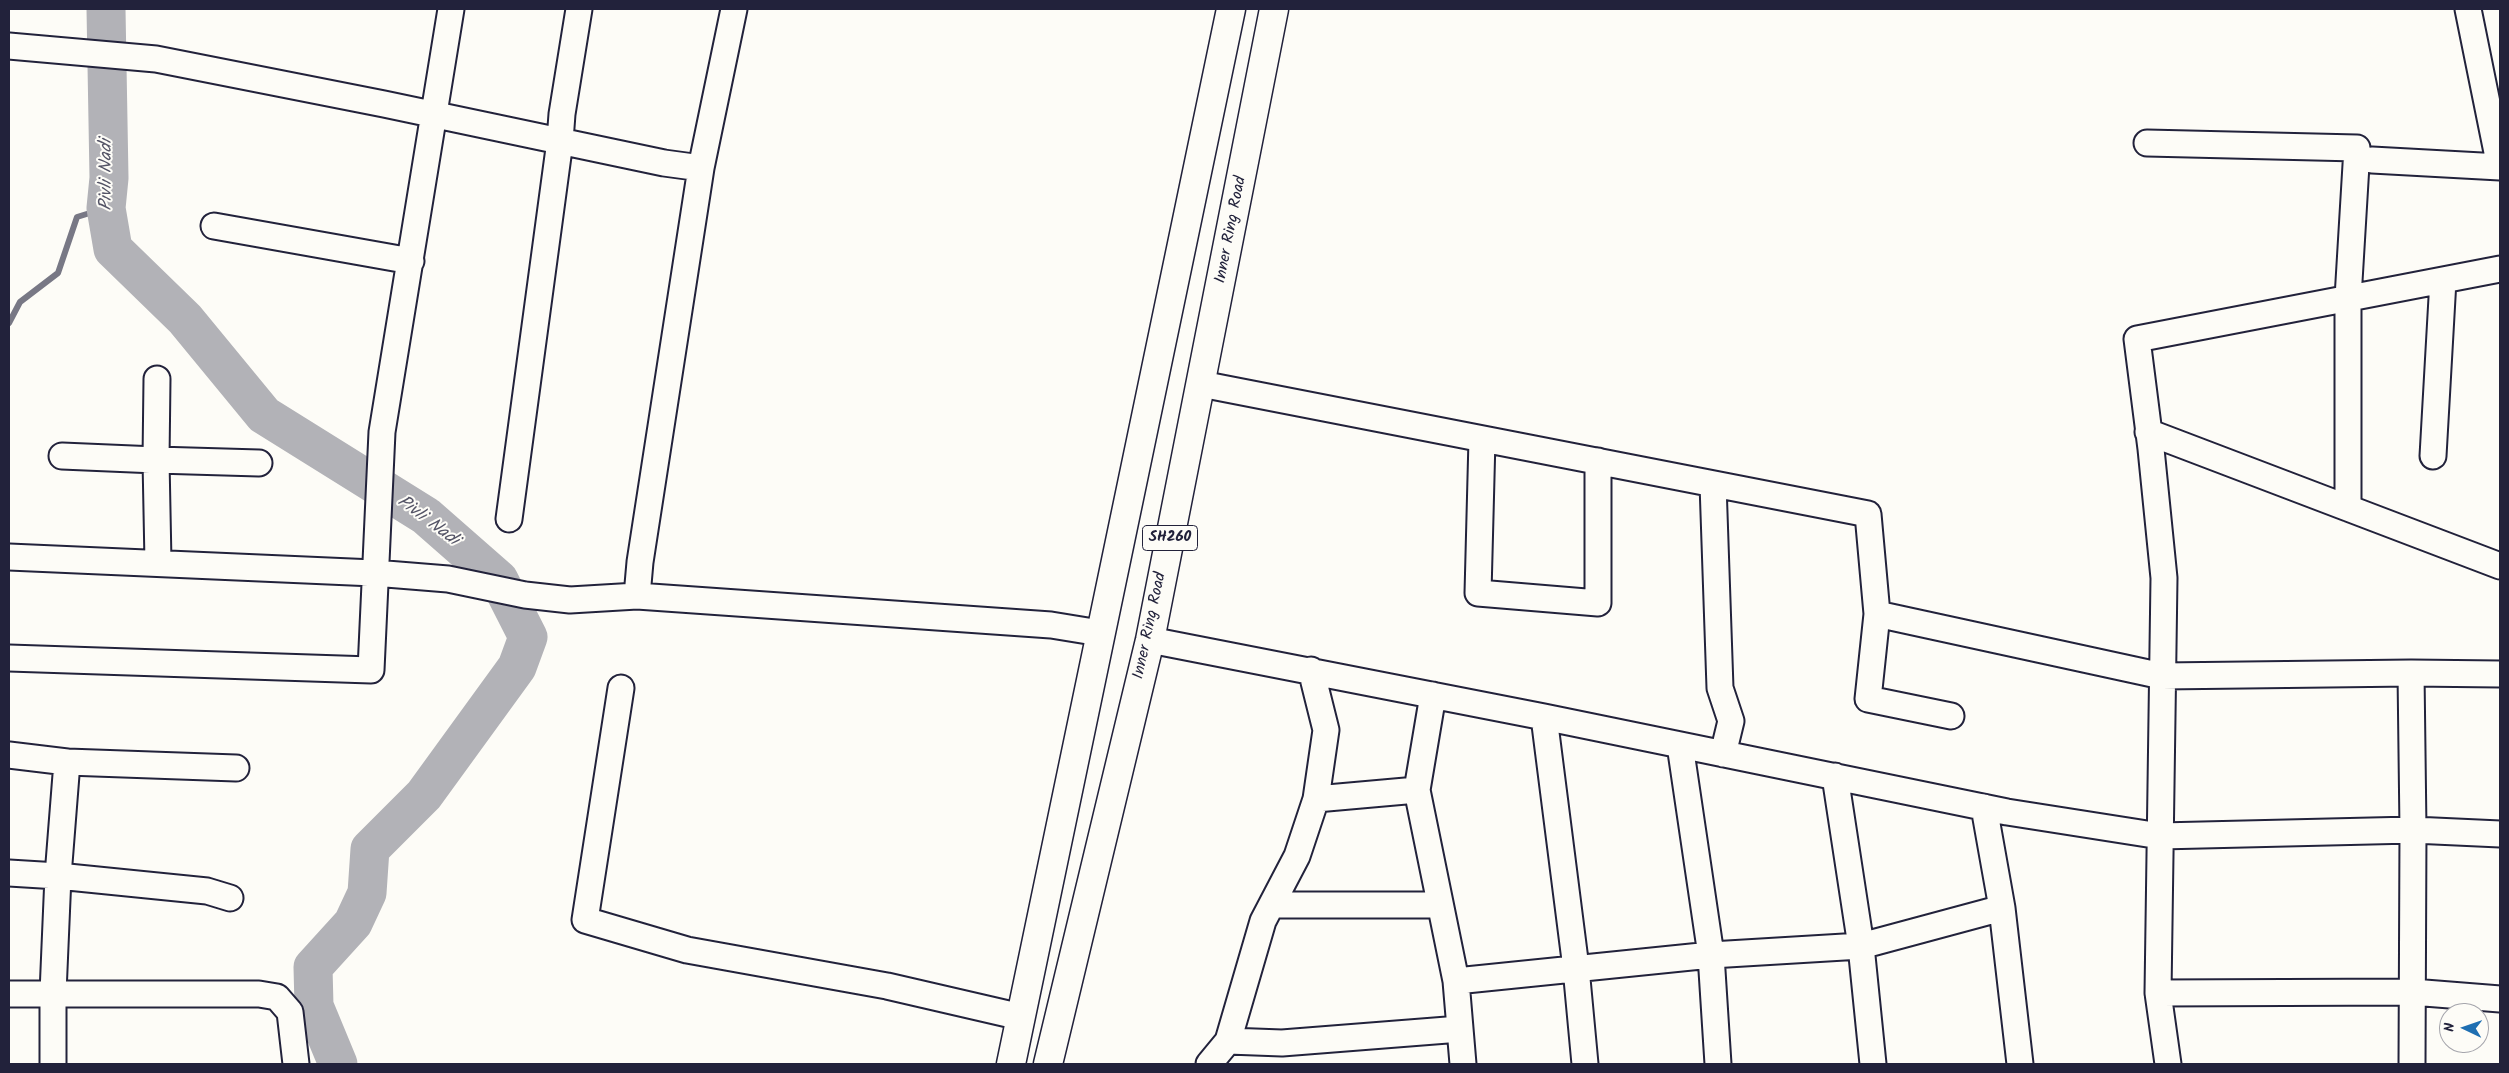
<!DOCTYPE html>
<html>
<head>
<meta charset="utf-8">
<style>
	body { margin:0 }
	#map { position:relative; width:2509px; height:1073px; overflow:hidden; background:#fdfcf7; font-family:Kalam,sans-serif }
	canvas { display:block }
	.frame { position:absolute; inset:0; border:10px solid #22223b; pointer-events:none }
	.north { position:absolute; left:2439px; top:1003px; width:50px; height:50px; box-sizing:border-box; background:#fdfcf7; border:1px solid #a5a5ac; border-radius:50%; rotate:273deg; font-size:14px; font-weight:700; line-height:20px; text-align:center; color:#22223b }
	.north::after { content:''; display:block; margin:auto; width:18px; height:22px; background:#1f6fb2; clip-path:polygon(50% 0,100% 100%,50% 72%,0 100%) }
</style>
</head>
<body>
<div id="map">
<canvas width="2509" height="1073"></canvas>
<div class="frame"></div>
<div class="north">N</div>
</div>
<script>
const ctx = document.querySelector('canvas').getContext('2d');
ctx.lineJoin = 'round';
const shape = rows => new Path2D(rows.map(r => 'M' + r).join(''));
function strokePath(path, color, width, dash) { ctx.strokeStyle = color; ctx.lineWidth = width; ctx.lineCap = dash ? 'butt' : 'round'; ctx.setLineDash(dash || []); ctx.stroke(path); }
function label(font, color, halo, rows, align = 'center') {
  ctx.font = font + ' Kalam,sans-serif'; ctx.lineWidth = 4; ctx.setLineDash([]); ctx.textBaseline = 'middle'; ctx.strokeStyle = halo; ctx.fillStyle = color; for (const [text, x, y, turn = 0] of rows) {
    ctx.save(); ctx.translate(x, y); ctx.rotate((+turn || 0) * Math.PI / 180); ctx.textAlign = isNaN(turn) ? turn : align; if (halo) ctx.strokeText(text, 0, 0); ctx.fillText(text, 0, 0); ctx.restore();
  }
}
strokePath(shape([
	[9,323,20,302,58,273,77,217,106,208]
]), '#787885', 6);
strokePath(shape([
	[106,9,109,178,106,208,113,249,185,319,264,415,426,516,499,580,528,637,517,667,424,795,370,849,367,893,353,923,313,967,314,1006,338,1064]
]), '#b2b2b7', 39);
const street = shape([
	[734,9,701,168,640,562,637,596,1051,625,1100,633],
	[2468,9,2500,167],
	[9,46,156,59,384,104,664,163,701,168],
	[2147,143,2357,148,2348,298,2348,508],
	[2372,160,2500,167],
	[214,226,411,261],
	[157,379,156,460,259,463],
	[1201,384,1868,514,1877,614,2162,676,2411,673,2413,830,2412,1064],
	[2148,432,2500,566],
	[1482,439,1478,593,1598,603,1598,461],
	[62,456,156,460,158,562],
	[2433,456,2443,280],
	[1713,484,1720,688,1731,721,1723,754],
	[509,519,560,141,562,114,579,9],
	[9,557,374,573,448,579,525,595,570,600,637,596],
	[1877,614,1868,699,1951,716],
	[1150,640,1544,717,2007,812,2160,836,2413,830,2500,834],
	[9,658,371,670,382,432,451,9],
	[1311,670,1326,730,1316,799],
	[2411,673,2500,674],
	[621,688,585,920,687,950,887,986,1021,1017],
	[1433,695,1417,790,1456,981,1463,1064],
	[1544,717,1576,968,1585,1064],
	[1680,745,1711,955,1718,1064],
	[9,755,67,762,58,876,9,873],
	[67,762,236,768],
	[1835,776,1861,946,1873,1064],
	[1984,807,2002,908,2020,1064],
	[1272,905,1440,905],
	[1456,981,1711,955,1861,946,2002,908],
	[2158,993,2412,992,2500,999],
	[9,994,259,994,277,997,290,1012,296,1064],
	[1228,1041,1282,1043,1460,1029],
	[53,1064,53,993,58,876,207,891,230,898],
	[1209,1064,1228,1041,1263,921,1297,856,1316,799,1417,790],
	[2168,1064,2158,993,2164,578,2151,449,2137,339,2500,269]
]);
const highway = shape([
	[1011,1064,1231,9],
	[1048,1064,1150,640,1274,9]
]);
strokePath(street, '#22223b', 29);
strokePath(highway, '#22223b', 31);
strokePath(street, '#fdfcf7', 25);
strokePath(highway, '#fdfcf7', 28);
for (const [x, y, w] of [
	[1170,538,55]
]) { const box = new Path2D(); box.roundRect(x - w / 2, y - 12.5, w, 25, 4); ctx.fillStyle = '#fdfcf7'; ctx.fill(box); strokePath(box, '#22223b', 1); }
label('bold 15px', '#22223b', null, [
	["SH260",1170,538]
]);
label('16px', '#22223b', '#fdfcf7', [
	["Inner Ring Road",1232,230,-79],
	["Inner Ring Road",1151,626,-78]
]);
label('italic 18px', '#545466', '#fdfcf7', [
	["Pivli Nadi",108,175,-90],
	["Pivli Nadi",427,522,37]
]);
</script>
</body>
</html>
